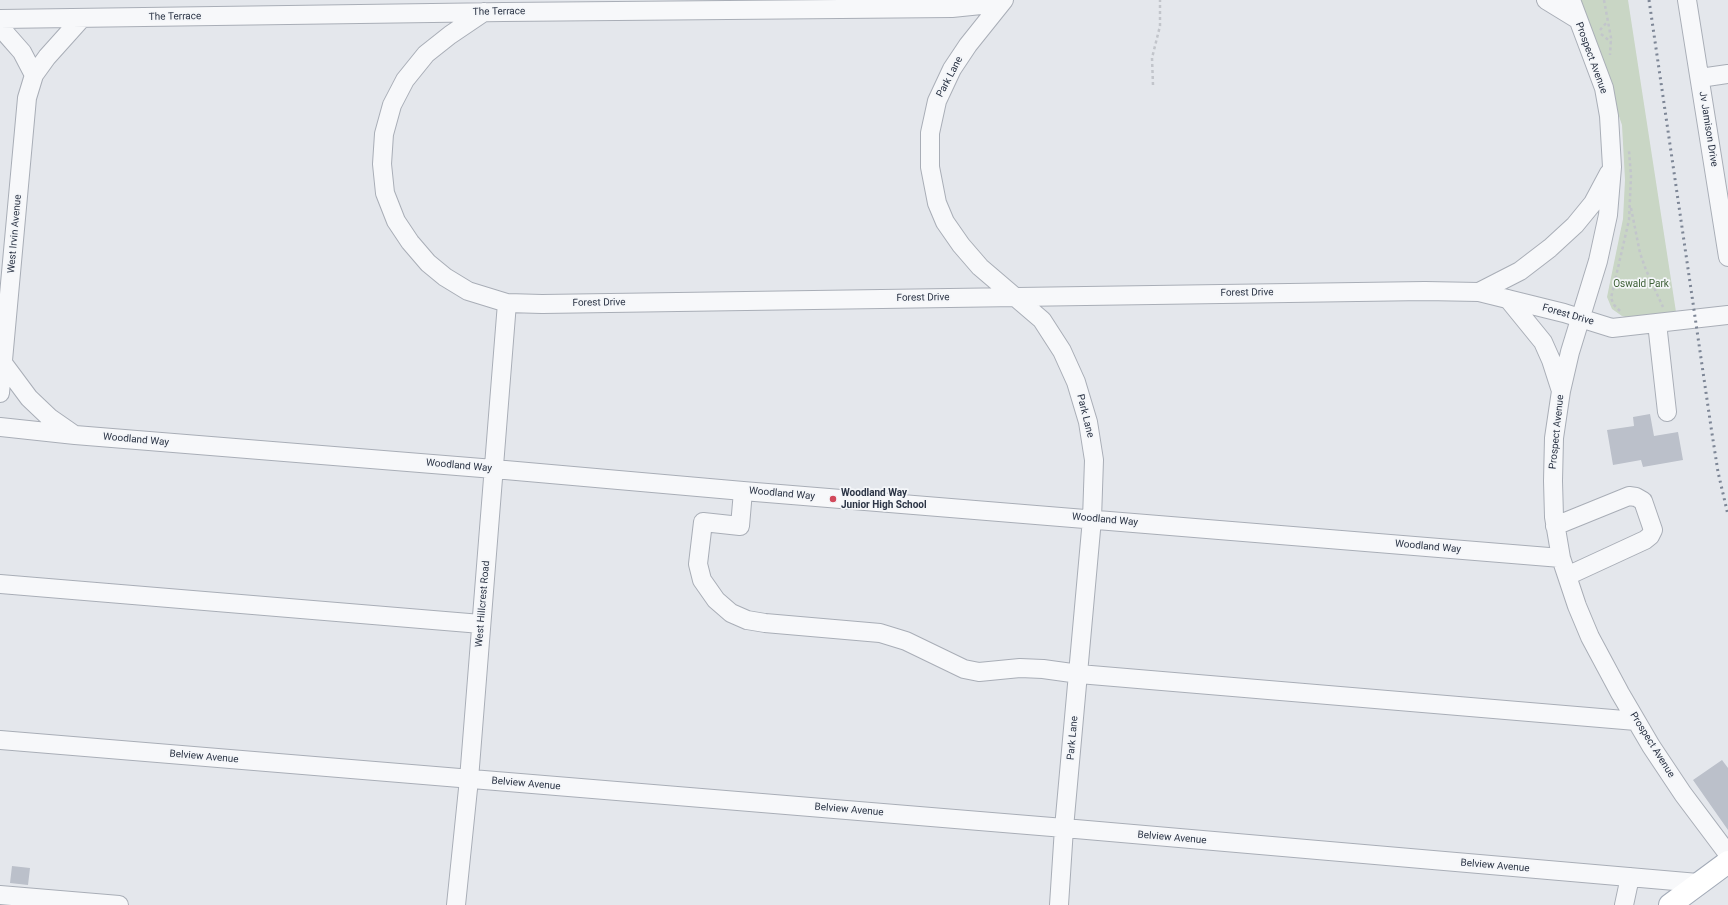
<!DOCTYPE html>
<html>
<head>
<meta charset="utf-8">
<style>
	body { margin:0 }
	canvas { display:block; background:#e4e7ec }
</style>
</head>
<body>
<canvas width="1728" height="905"></canvas>
<script>
const ctx = document.querySelector('canvas').getContext('2d');
ctx.lineJoin = 'round';
function paint(path, color) { ctx.fillStyle = color; ctx.fill(path, 'evenodd'); }
const shape = rows => new Path2D(rows.map(r => 'M' + r).join(''));
function strokePath(path, color, width, dash) { ctx.strokeStyle = color; ctx.lineWidth = width; ctx.lineCap = dash ? 'butt' : 'round'; ctx.setLineDash(dash || []); ctx.stroke(path); }
function label(font, color, halo, rows, align = 'center') {
  ctx.font = font + ' Roboto,sans-serif'; ctx.lineWidth = 3.5; ctx.setLineDash([]); ctx.textBaseline = 'middle'; ctx.strokeStyle = halo; ctx.fillStyle = color; for (const [text, x, y, turn = 0] of rows) {
    ctx.save(); ctx.translate(x, y); ctx.rotate((+turn || 0) * Math.PI / 180); ctx.textAlign = isNaN(turn) ? turn : align; if (halo) ctx.strokeText(text, 0, 0); ctx.fillText(text, 0, 0); ctx.restore();
  }
}
paint(shape([
	[1579,0,1628,0,1676,312,1630,318,1622,316,1612,309,1607,297,1623,219,1625,180,1622,125]
]), '#c9d6c5');
paint(shape([
	[1650,414,1654,436,1678,432,1683,460,1643,467,1641,460,1613,465,1607,430,1634,426,1633,417],
	[1722,760,1728,768,1728,830,1693,780],
	[12,866,30,868,28,885,10,883]
]), '#bbc0ca');
const minor = shape([
	[1004,0,968,45,952,69,937,101,930,133,930,167,937,203,945,222,961,245,980,267,1042,320,1062,351,1076,382,1088,422,1094,460,1092,519,1064,828,1059,905],
	[1546,0,1577,19],
	[1571,0,1604,88,1609,116,1612,167,1608,215,1598,261,1570,352,1561,391,1554,438,1553,481,1554,517,1561,558,1577,606,1590,637,1620,693,1651,746,1683,794,1728,854],
	[1687,0,1728,257],
	[484,12,450,35,426,54,405,80,392,105,384,134,382,164,385,193,396,221,410,242,428,263,445,277,468,291,507,303,542,304,1425,291,1479,292,1564,313,1612,328,1728,315],
	[0,19,504,12,952,8,981,5,997,0],
	[0,27,22,52,34,75],
	[1700,78,1728,74],
	[1479,292,1520,271,1550,248,1575,225,1593,203,1609,173],
	[1508,299,1543,342,1551,360,1561,391],
	[1657,323,1667,412],
	[0,359,29,398,50,418,73,434],
	[0,393,27,98,34,75,47,57,82,18],
	[0,427,75,435,494,469,743,491,1561,558],
	[743,491,740,526,703,522,698,564,702,580,716,600,731,613,747,620,765,623,880,633,906,641,964,669,979,672,1020,668,1043,669,1079,674,1636,721],
	[1555,526,1629,496,1636,497,1643,501,1653,530,1650,536,1645,540,1567,576],
	[0,584,481,624],
	[0,740,1064,828,1698,883],
	[0,895,119,905],
	[456,905,469,779,507,303],
	[1624,905,1630,877]
]);
const major = shape([
	[1670,905,1728,862]
]);
strokePath(minor, '#a9aeb7', 20);
strokePath(major, '#a3abb8', 24);
strokePath(shape([
	[1604,0,1611,38,1610,55],
	[1600,30,1608,21],
	[1601,34,1611,42],
	[1153,85,1152,58,1160,26,1160,0],
	[1631,208,1640,253,1646,270,1663,307],
	[1620,311,1614,305,1611,298,1629,220,1631,176,1629,151]
]), '#c2c5cb', 2.5, [3, 3]);
strokePath(minor, '#f7f8fa', 18);
strokePath(major, '#fff', 22);
strokePath(shape([
	[1649,0,1711,427,1718,472,1728,515]
]), '#7d8696', 3, [2, 4]);
for (const [x, y, r, color] of [
	[833,499,4,"#d1495b"]
]) { const dot = new Path2D(); dot.arc(x, y, r, 0, 2 * Math.PI); ctx.fillStyle = color; ctx.fill(dot); strokePath(dot, '#f4f6f9', 1.5); }
label('10px', '#2b3445', '#f4f6f9', [
	["The Terrace",499,12,-1],
	["The Terrace",175,17,-1],
	["Prospect Avenue",1591,58,70],
	["Park Lane",950,77,-62],
	["Jv Jamison Drive",1708,129,81],
	["West Irvin Avenue",15,234,-85],
	["Forest Drive",1247,293,-1],
	["Forest Drive",923,298,-1],
	["Forest Drive",599,303,-1],
	["Forest Drive",1568,315,16],
	["Park Lane",1085,416,76],
	["Prospect Avenue",1557,432,-84],
	["Woodland Way",136,440,5],
	["Woodland Way",459,466,5],
	["Woodland Way",782,494,5],
	["Woodland Way",1105,520,5],
	["Woodland Way",1428,547,5],
	["West Hillcrest Road",483,604,-85],
	["Park Lane",1073,738,-85],
	["Prospect Avenue",1652,745,58],
	["Belview Avenue",204,757,5],
	["Belview Avenue",526,784,5],
	["Belview Avenue",849,810,5],
	["Belview Avenue",1172,838,5],
	["Belview Avenue",1495,866,5]
]);
label('10px', '#3f6138', '#f4f6f9', [
	["Oswald Park",1641,284]
]);
label('bold 10px', '#2b3445', '#f4f6f9', [
	["Woodland Way",841,493],
	["Junior High School",841,505]
], 'left');
</script>
</body>
</html>
